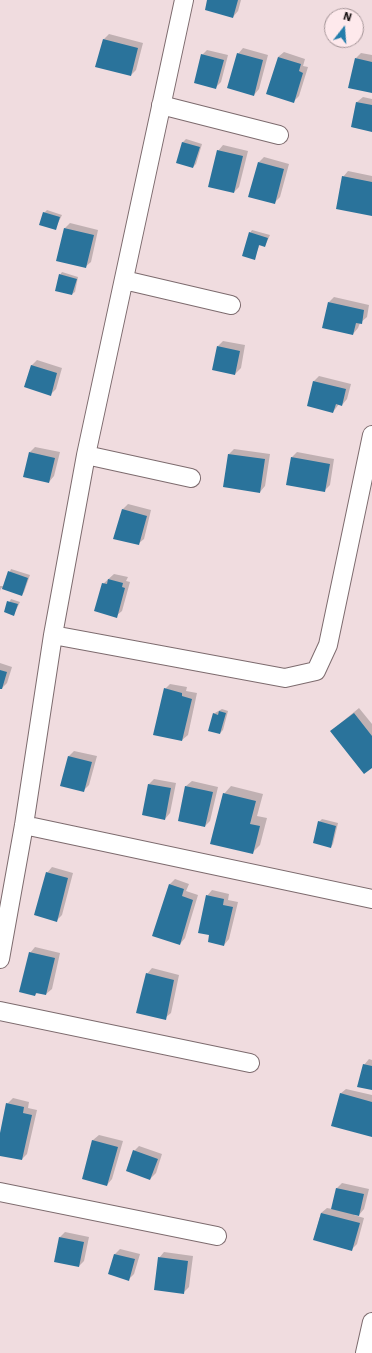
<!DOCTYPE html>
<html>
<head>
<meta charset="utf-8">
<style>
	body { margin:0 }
	#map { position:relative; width:372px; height:1353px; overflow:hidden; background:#f0dcdf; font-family:"Work Sans",sans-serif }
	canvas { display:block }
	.north { position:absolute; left:324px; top:8px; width:40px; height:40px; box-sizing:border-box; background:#fee9ec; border:1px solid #a39396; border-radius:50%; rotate:17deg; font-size:11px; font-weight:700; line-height:16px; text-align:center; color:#1a1314 }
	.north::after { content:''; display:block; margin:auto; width:14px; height:18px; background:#247dab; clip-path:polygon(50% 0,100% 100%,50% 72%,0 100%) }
</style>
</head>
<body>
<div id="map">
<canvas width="372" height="1353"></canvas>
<div class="north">N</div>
</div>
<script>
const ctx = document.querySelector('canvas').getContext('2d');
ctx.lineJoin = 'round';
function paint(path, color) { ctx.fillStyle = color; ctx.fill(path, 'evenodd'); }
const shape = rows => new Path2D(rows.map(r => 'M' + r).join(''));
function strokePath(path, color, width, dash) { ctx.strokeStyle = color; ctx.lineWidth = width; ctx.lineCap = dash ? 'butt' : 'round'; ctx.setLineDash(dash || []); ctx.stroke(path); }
paint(shape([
	[208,0,241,0,238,11,233,17],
	[109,34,143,43,136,70,131,75,97,66,104,39],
	[243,48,268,55,259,89,254,95,238,54],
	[207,50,228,55,221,82,216,87,202,55],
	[284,52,305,59,303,66,308,67,299,96,294,101,278,57],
	[361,53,372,55,372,92,356,58],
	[363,97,372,99,372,131,352,127,357,102],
	[186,139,202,144,196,164,193,167,177,162,183,142],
	[223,145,248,151,239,187,234,192,218,151],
	[264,157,289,164,280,197,274,203,259,162],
	[348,171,372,176,372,215,343,177],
	[47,210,62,215,55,229,44,213],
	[70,223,98,230,91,262,85,267,57,260,65,228],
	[252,230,270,235,265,246,260,244,254,259,250,233],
	[62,272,78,277,75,292,72,294,60,275],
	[334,297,369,305,367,317,360,323,358,328,353,334,329,302],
	[223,341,245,345,241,368,235,374,218,346],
	[37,360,62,368,56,389,50,395,31,366],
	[319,376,351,384,347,399,342,405,339,404,333,412,308,405,314,381],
	[35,447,60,452,54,476,49,482,30,452],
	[234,449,270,454,265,486,260,492,229,454],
	[297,452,334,459,330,485,324,491,292,457],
	[128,504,151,510,144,539,138,544,122,510],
	[11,569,30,575,24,592,22,595,1,588,0,591,0,586,4,586],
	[114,574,128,577,126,581,130,582,122,611,116,616,103,584],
	[11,599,20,602,14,614,5,611],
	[0,663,12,667,7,683,2,688,0,688],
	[170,684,187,687,186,691,197,693,188,735,182,740,155,734,165,689],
	[359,708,372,724,372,767,337,726],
	[222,709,228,711,223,730,220,733,213,714],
	[74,751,97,756,89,785,84,790,62,785,69,756],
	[154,779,176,783,170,813,165,819,149,784],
	[192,781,218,787,210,821,205,826,186,786],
	[231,786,263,794,257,816,267,818,260,845,252,853,224,794],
	[322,819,338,823,333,844,331,847,319,822],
	[52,867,73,873,62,915,56,921,47,873],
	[175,879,189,884,186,891,198,895,185,938,180,944,170,884],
	[212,890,229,894,228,900,238,902,229,939,224,945,210,934,207,896],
	[35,947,60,953,52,989,46,994,38,992,35,995,30,953],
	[152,968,179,975,171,1013,165,1018,147,974],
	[369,1059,372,1060,372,1089,364,1065],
	[346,1089,372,1095,372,1136,340,1094],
	[13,1098,29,1102,28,1108,37,1110,27,1154,22,1159,0,1155,0,1138,7,1104],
	[99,1135,123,1141,112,1179,107,1185,83,1178,93,1140],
	[139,1146,162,1154,156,1173,150,1179,134,1151],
	[342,1183,369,1189,364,1209,359,1215,354,1214,354,1215,364,1218,357,1244,352,1249,314,1239,321,1213,327,1208,332,1209,337,1188],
	[65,1232,89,1237,84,1261,79,1266,60,1237],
	[120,1249,140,1254,134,1274,129,1279,109,1274,115,1254],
	[164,1252,193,1256,189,1287,183,1293,159,1258]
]), '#0003');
paint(shape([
	[207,0,238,0,233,18,205,10],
	[103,39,138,48,131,76,95,67],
	[237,53,263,60,254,96,227,88],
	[201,54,224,60,216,89,194,83],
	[278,57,301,64,299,71,303,73,294,103,266,94],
	[355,58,372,62,372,93,348,88],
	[356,102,372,105,372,132,351,127],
	[182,142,200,147,193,168,176,163],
	[217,150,243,156,234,193,208,187],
	[258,162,284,169,275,204,248,197],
	[342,176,372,182,372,216,336,209],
	[43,212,60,217,56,230,39,225],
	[64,228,94,235,86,268,56,261],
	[249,232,268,238,265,247,259,245,255,260,242,256],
	[59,274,77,279,72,295,55,291],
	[328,302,364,310,362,324,356,323,353,335,322,328],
	[217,346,240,351,235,375,212,370],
	[31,365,57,373,51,396,24,387],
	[313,381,346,389,342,406,336,404,333,413,307,406],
	[29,452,55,458,49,483,23,477],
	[228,454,265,459,260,493,223,487],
	[291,457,330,464,325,492,286,485],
	[122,509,147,516,139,545,113,539],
	[8,571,28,578,22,596,2,589],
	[108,579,123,583,122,587,125,588,117,618,94,611,102,583,107,584],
	[7,601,18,604,14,616,4,612],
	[0,670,7,672,2,689,0,689],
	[164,688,182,693,182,696,192,699,182,741,153,735],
	[219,711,226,713,220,734,208,731,213,713,218,715],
	[354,713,372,736,372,768,364,774,330,731],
	[68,756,92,762,84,792,60,786],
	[148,784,171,788,165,820,142,815],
	[185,786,213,792,205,827,178,821],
	[223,793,256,801,250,824,260,826,253,854,210,844],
	[318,821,336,826,331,848,313,843],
	[46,872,68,878,57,922,34,915],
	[169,884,184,889,182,896,193,900,180,945,152,936],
	[206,895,224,899,223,905,233,907,224,946,208,942,209,935,198,933],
	[29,952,55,958,46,995,36,993,35,996,19,992],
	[146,973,174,980,166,1020,136,1013],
	[363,1064,372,1066,372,1090,357,1087],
	[340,1093,372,1102,372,1137,331,1126],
	[6,1103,24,1107,23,1113,32,1115,22,1160,0,1156,0,1133],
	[92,1140,118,1147,107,1186,82,1179],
	[133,1150,158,1159,150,1180,126,1171],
	[336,1188,364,1194,359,1216,331,1209],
	[321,1213,360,1223,352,1251,313,1240],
	[59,1237,84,1242,79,1267,54,1262],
	[114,1254,135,1259,129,1281,108,1274],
	[158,1257,188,1261,184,1294,154,1290]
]), '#2a739b');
const street = shape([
	[161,105,279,135],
	[124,280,231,305],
	[86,455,191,478],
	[53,635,285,678,316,671,328,645,372,435],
	[24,825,372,899],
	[0,959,24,825,53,635,86,455,184,0],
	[0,1011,250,1063],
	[0,1192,217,1236],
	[365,1353,372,1322]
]);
strokePath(street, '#7d6b6e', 20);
strokePath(street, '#fff', 18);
</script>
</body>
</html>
